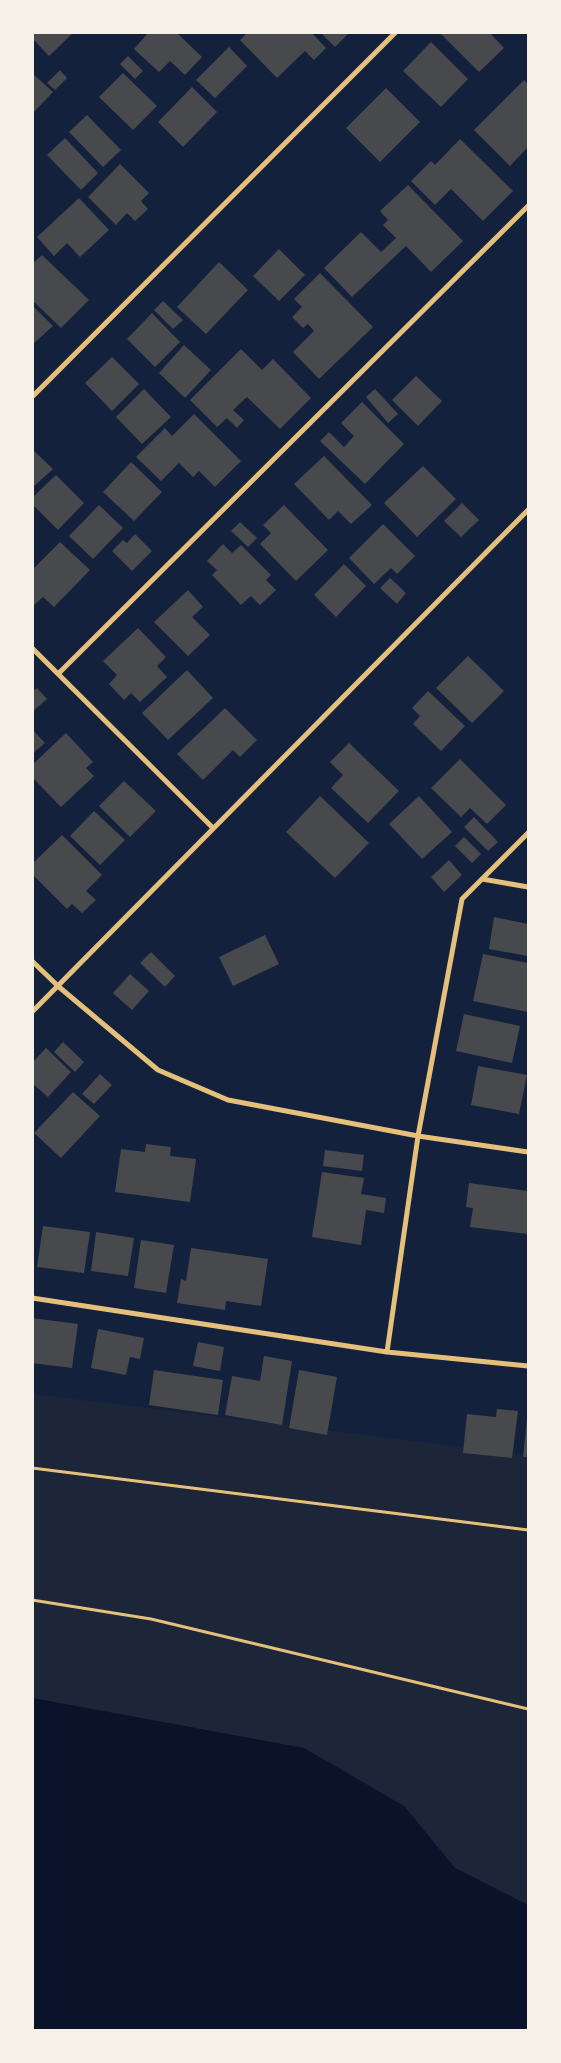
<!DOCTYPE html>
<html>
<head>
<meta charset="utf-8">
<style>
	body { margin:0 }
	#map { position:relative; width:561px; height:2063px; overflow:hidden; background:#14213d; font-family:Rubik,sans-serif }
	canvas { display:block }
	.frame { position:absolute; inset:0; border:34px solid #f6f1e7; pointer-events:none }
</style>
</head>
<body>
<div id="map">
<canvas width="561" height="2063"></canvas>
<div class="frame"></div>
</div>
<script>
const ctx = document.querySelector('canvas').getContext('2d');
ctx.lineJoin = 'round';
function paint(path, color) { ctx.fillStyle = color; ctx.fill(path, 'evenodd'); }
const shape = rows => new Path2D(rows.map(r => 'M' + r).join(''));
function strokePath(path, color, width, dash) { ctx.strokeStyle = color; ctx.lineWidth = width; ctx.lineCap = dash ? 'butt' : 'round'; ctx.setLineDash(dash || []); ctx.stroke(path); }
paint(shape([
	[33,1394,528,1455,528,1905,455,1868,404,1806,33,1698]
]), '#1d2539');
paint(shape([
	[33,1698,304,1748,404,1806,455,1868,528,1905,528,2030,33,2030]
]), '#0b132b');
paint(shape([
	[32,32,74,32,49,56,32,38],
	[149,32,176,32,202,57,185,75,170,61,159,72,134,49],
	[248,32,311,32,326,48,314,60,305,51,277,78,240,40],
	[320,32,350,32,335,47],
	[439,32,489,32,504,48,479,72],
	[431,42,468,79,441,107,403,71],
	[229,47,247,66,215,98,196,80],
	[128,56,143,71,135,79,120,64],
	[60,70,67,78,55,90,47,83],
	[32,73,53,92,32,114],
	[123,73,157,106,133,130,99,97],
	[524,80,528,84,528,147,510,166,474,130],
	[192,87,217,112,183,147,158,122],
	[386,88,420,122,380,162,346,128],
	[87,115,121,150,103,167,69,132],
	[65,138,98,173,81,190,47,155],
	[460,139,513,191,483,221,451,189,435,205,411,181,431,161,435,165],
	[120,164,149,193,141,201,148,209,135,221,127,213,116,225,88,197],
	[408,185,463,241,431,272,406,246,352,297,324,268,361,232,381,252,396,238,383,225,388,220,380,211],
	[79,198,109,230,80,257,67,243,54,256,37,237],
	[279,249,305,275,279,301,253,276],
	[42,255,89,300,61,328,32,300,32,264],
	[219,262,248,290,206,334,177,307],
	[320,273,373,327,319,379,293,352,314,331,308,324,303,328,292,317,302,307,294,299],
	[163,301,183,320,173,329,154,310],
	[32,305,53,326,32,345],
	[152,313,180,342,155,367,127,339],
	[184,345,211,370,185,398,159,373],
	[241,349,262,370,273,359,311,398,280,429,247,397,233,410,244,420,237,428,227,418,217,427,190,400],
	[112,357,139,384,112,411,85,383],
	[416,376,442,401,418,426,392,400],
	[144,389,171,417,142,444,116,417],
	[375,389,398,414,388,423,366,397],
	[362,402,404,444,365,484,320,441,329,432,344,447,354,436,341,423],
	[194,414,241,461,215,487,199,471,193,477,179,463,161,481,136,457,165,428,172,436],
	[32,449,53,469,32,488],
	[324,456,372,505,351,524,338,511,329,520,294,484],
	[131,462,162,492,134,521,103,492],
	[423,466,456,499,417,537,384,503],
	[56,475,84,503,58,530,32,504,32,498],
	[462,503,479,520,461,537,444,521],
	[99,505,123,528,93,559,69,536],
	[284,505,328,550,296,581,260,544,271,533,263,525],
	[240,522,257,538,248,547,231,531],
	[383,524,415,556,397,574,391,568,374,584,349,558],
	[135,534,152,551,132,571,112,551,123,540,127,543],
	[60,542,90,570,54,607,43,597,32,607,32,570],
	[223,544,232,553,241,545,271,575,266,580,276,590,260,605,251,596,241,605,212,575,217,570,207,561],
	[344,564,366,586,336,617,314,595],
	[390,578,406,593,397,604,380,588],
	[188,590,203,607,192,617,210,635,188,656,154,622],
	[138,628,166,657,157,666,167,677,140,702,131,693,124,700,109,684,117,675,103,661],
	[468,656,504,691,472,723,436,688],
	[187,670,213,698,168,740,142,713],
	[37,688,47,699,32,712,32,692],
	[428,691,465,726,441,751,413,724,420,716,412,708],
	[225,708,257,740,240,757,233,750,203,780,177,754],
	[32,729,45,743,32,754],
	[66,733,93,762,86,768,94,776,61,807,32,777,32,765],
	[349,743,399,791,368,823,331,788,343,775,330,762],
	[460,759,506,805,487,824,470,808,461,817,431,788],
	[124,781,156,811,130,837,99,806],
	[320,796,369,843,335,878,286,832],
	[419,796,452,832,422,859,389,824],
	[94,811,125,840,100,865,70,836],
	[474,817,498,842,488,851,464,827],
	[62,835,102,875,86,891,96,900,82,913,72,904,67,909,32,874,32,864],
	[464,837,481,854,472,863,455,846],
	[449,860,462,875,444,892,431,877],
	[494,917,528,924,528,956,489,949],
	[265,935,279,964,233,986,219,957],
	[151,952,175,976,165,987,140,963],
	[483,954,528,963,528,1012,473,1001],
	[130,974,149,991,132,1010,113,993],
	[464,1014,520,1026,512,1063,456,1051],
	[63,1042,84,1062,75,1072,54,1052],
	[46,1048,71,1072,48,1097,32,1083,32,1063],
	[478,1066,527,1075,519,1114,471,1105],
	[100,1074,112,1085,94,1104,82,1094],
	[73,1092,100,1116,61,1158,34,1133],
	[146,1144,171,1147,170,1156,196,1159,190,1202,115,1192,121,1149,145,1152],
	[325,1150,364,1155,362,1171,323,1166],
	[322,1172,364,1178,361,1194,386,1198,384,1213,366,1210,361,1245,312,1237],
	[469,1183,528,1191,528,1234,470,1227,473,1208,466,1207],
	[43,1226,90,1232,84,1273,37,1267],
	[96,1232,134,1238,128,1276,91,1271],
	[141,1240,174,1245,166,1293,134,1288],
	[191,1248,268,1259,261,1306,226,1301,225,1310,177,1303,181,1279,186,1281],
	[32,1318,78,1324,72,1368,32,1363],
	[98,1329,144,1338,140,1359,130,1357,126,1375,91,1368],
	[198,1342,224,1347,220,1371,193,1366],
	[264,1356,292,1361,282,1425,225,1415,232,1376,260,1381],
	[154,1370,223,1380,218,1415,149,1405],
	[299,1370,337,1377,327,1435,289,1428],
	[497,1409,518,1411,512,1458,463,1453,467,1414,496,1417],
	[527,1419,528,1419,528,1457,523,1457]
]), '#48494c');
strokePath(shape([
	[32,1468,528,1530],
	[32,1600,151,1619,528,1709]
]), '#e5c07b', 3);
strokePath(shape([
	[32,397,396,32],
	[32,648,213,828],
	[58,674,528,206],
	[482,879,528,887],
	[32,961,59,987,158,1070,228,1100,418,1136,528,1152],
	[32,1012,528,510],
	[32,1298,387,1352,528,1366],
	[387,1352,418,1136,462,899,528,833]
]), '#e5c07b', 5);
</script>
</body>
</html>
